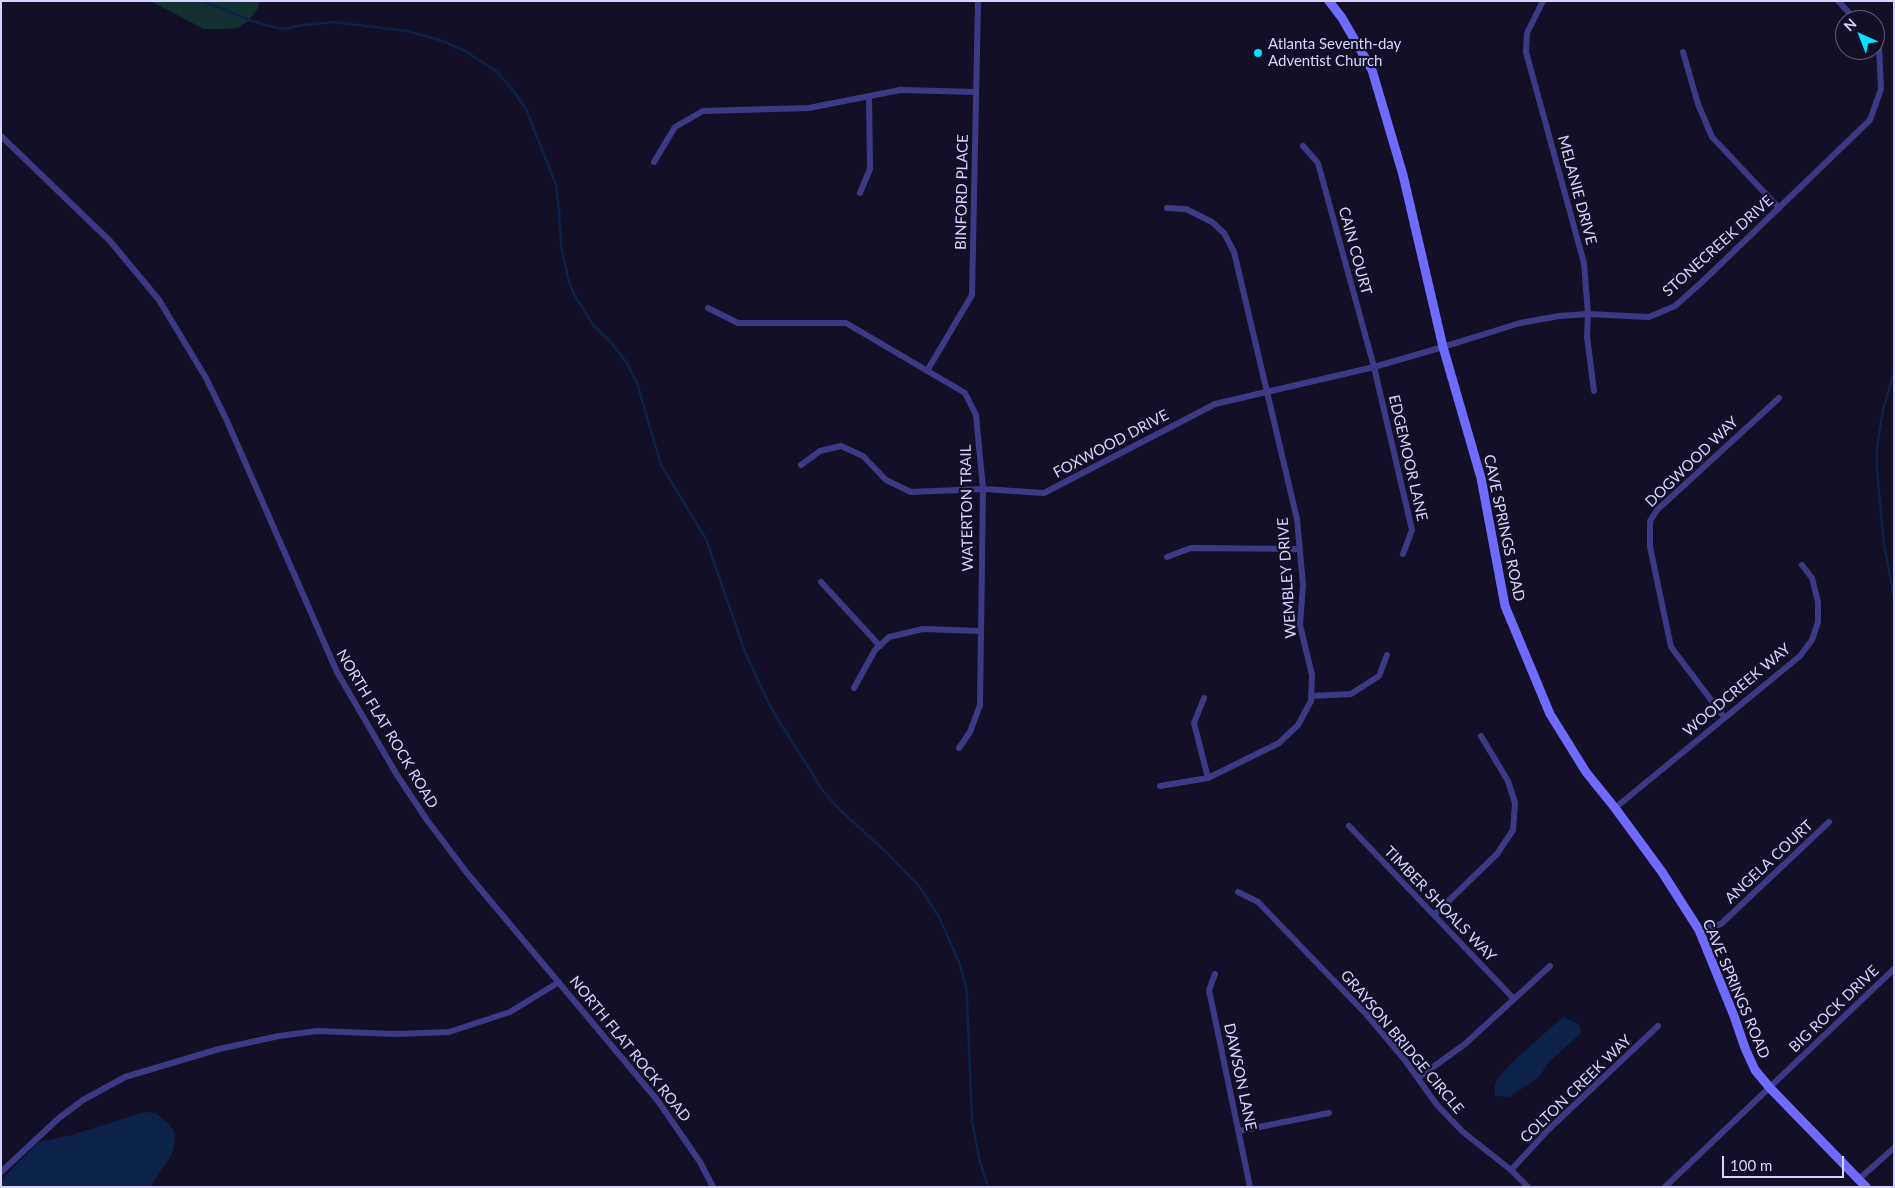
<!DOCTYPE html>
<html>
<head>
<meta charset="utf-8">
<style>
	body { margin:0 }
	#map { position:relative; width:1895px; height:1188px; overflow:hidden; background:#130f26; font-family:Lato,sans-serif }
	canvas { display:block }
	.frame { position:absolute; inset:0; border:2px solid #d9d4ff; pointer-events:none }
	.north { position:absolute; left:1835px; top:10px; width:50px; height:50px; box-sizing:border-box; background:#130f26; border:1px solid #625e7d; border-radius:50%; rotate:316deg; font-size:14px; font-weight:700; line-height:20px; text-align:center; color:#d9d4ff }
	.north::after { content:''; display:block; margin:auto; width:18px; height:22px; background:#00e5ff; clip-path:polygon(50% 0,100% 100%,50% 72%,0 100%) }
	.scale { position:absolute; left:1722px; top:1156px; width:122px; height:22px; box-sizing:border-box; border:2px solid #d9d4ff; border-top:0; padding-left:6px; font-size:15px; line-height:18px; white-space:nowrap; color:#d9d4ff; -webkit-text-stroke:4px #130f26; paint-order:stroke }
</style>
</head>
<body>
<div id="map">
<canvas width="1895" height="1188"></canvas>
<div class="frame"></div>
<div class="north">N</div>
<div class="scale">100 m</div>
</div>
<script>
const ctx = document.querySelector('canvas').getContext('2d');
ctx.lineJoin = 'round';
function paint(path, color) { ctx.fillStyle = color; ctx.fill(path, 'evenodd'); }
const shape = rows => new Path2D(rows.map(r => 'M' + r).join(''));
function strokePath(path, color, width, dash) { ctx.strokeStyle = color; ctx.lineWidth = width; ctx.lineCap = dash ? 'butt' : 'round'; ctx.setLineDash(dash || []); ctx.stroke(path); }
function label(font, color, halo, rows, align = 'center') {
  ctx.font = font + ' Lato,sans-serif'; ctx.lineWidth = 4.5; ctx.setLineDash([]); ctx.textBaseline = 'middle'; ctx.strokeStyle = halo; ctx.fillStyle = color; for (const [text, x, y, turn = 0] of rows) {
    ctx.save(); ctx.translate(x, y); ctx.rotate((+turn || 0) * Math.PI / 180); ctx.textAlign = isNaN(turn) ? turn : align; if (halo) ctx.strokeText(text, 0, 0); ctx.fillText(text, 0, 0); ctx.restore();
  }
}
paint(shape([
	[150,1,259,1,258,8,249,20,238,28,223,29,204,29]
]), '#12302f');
paint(shape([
	[1563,1017,1579,1024,1581,1033,1549,1062,1538,1078,1509,1097,1495,1096,1495,1084,1498,1077,1518,1057],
	[145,1112,156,1113,168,1123,174,1131,175,1140,172,1154,150,1187,1,1187,1,1180,39,1142,68,1136]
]), '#0c2248');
strokePath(shape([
	[203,1,249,20,273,27,285,29,296,26,333,22,407,31,443,41,465,51,496,71,512,89,526,109,556,185,559,209,561,246,569,282,574,294,593,325,611,342,626,362,637,383,661,465,706,539,745,652,771,708,823,791,839,809,885,851,919,886,939,917,959,962,966,986,967,998,972,1121,980,1162,988,1187],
	[1894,372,1883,410,1877,447,1877,471,1884,544,1894,598]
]), '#0c2248', 2.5);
strokePath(shape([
	[1543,1,1527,33,1526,52,1584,263,1588,314,1587,337,1594,391],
	[1838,1,1856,20],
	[1683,52,1698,104,1712,137,1779,208],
	[1,136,110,241,159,300,206,378,227,421,337,672,397,775,427,820,467,873,658,1101,700,1162,713,1187],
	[1303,146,1318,163,1374,367,1412,530,1403,554],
	[654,162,675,127,703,111,809,108,900,90,976,92],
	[860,193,870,169,869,96],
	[708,308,738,323,846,323,965,393,976,415,983,489,980,705,970,732,959,748],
	[927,371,972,295,978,1],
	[801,465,820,451,841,446,863,456,886,480,911,492,983,489,1044,493,1215,404,1374,367,1443,347,1520,323,1559,316,1588,314,1649,317,1675,306,1702,282,1870,120,1881,89,1879,45,1875,40],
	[1167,557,1191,548,1299,549],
	[821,582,880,646],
	[854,688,875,650,889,637,923,629,981,631],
	[1311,696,1351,694,1379,676,1387,655],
	[1204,698,1194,723,1208,778],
	[1724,717,1671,647,1650,547,1650,521,1657,510,1779,398],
	[1160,786,1208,778,1279,743,1298,725,1311,701,1312,675,1300,625,1303,585,1297,519,1234,252,1224,233,1212,222,1186,209,1167,208],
	[1615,808,1800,656,1812,640,1818,622,1818,602,1812,578,1802,565],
	[1349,826,1514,999],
	[1238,892,1258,902,1366,1014,1404,1059,1437,1105,1463,1132,1511,1170,1528,1187],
	[1434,915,1497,854,1513,830,1515,803,1508,781,1481,736],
	[1699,930,1721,924,1829,822],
	[1215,974,1209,990,1250,1187],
	[1418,1078,1465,1044,1550,966],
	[1239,1131,1329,1113],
	[1511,1170,1549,1129,1658,1026],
	[1,1172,59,1118,83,1100,125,1077,219,1049,279,1036,317,1031,396,1034,449,1032,510,1012,559,982],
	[1859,1179,1894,1148],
	[1665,1187,1894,969]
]), '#3d3a85', 6);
strokePath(shape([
	[1329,1,1342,18,1372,70,1403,175,1443,347,1481,478,1505,606,1550,714,1586,772,1615,808,1662,872,1699,930,1734,1016,1745,1048,1755,1070,1770,1088,1866,1187]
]), '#6f6bff', 9);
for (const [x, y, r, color] of [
	[1258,53,5,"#00e5ff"]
]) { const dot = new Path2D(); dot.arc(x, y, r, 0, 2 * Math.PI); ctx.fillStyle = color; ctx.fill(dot); strokePath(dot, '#130f26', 2); }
label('15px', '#d9d4ff', '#130f26', [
	["Atlanta Seventh-day",1268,44],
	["Adventist Church",1268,61]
], 'left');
label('15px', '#d9d4ff', '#130f26', [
	["MELANIE DRIVE",1577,190,75],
	["BINFORD PLACE",962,192,-89],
	["STONECREEK DRIVE",1718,246,-42],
	["CAIN COURT",1355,251,75],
	["FOXWOOD DRIVE",1111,444,-28],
	["EDGEMOOR LANE",1408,458,77],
	["DOGWOOD WAY",1692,462,-44],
	["WATERTON TRAIL",967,508,-91],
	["CAVE SPRINGS ROAD",1504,528,78],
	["WEMBLEY DRIVE",1287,578,-94],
	["WOODCREEK WAY",1737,690,-40],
	["NORTH FLAT ROCK ROAD",387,729,59],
	["ANGELA COURT",1769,862,-43],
	["TIMBER SHOALS WAY",1440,904,46],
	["CAVE SPRINGS ROAD",1736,989,67],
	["BIG ROCK DRIVE",1834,1009,-44],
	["GRAYSON BRIDGE CIRCLE",1402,1042,50],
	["NORTH FLAT ROCK ROAD",630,1049,51],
	["DAWSON LANE",1240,1077,78],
	["COLTON CREEK WAY",1576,1089,-44]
]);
</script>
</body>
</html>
